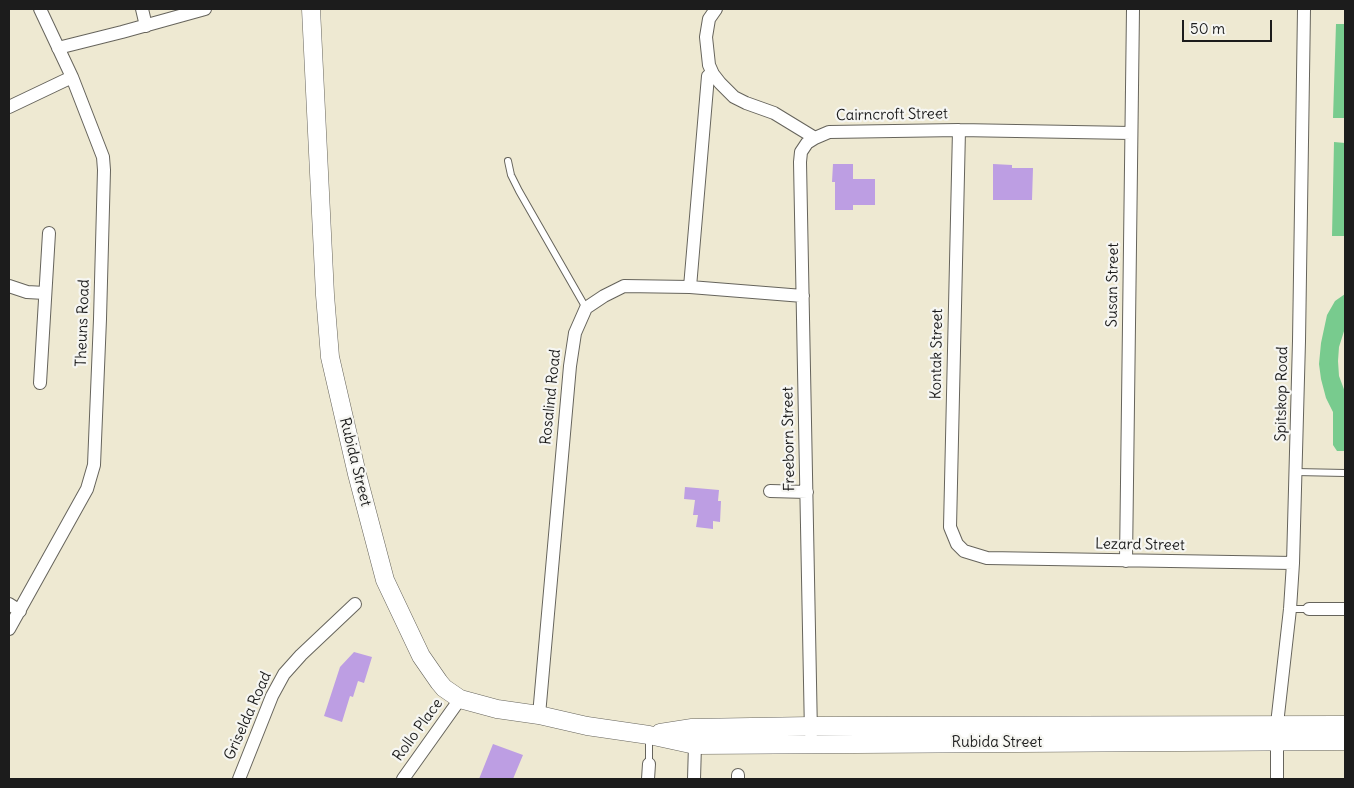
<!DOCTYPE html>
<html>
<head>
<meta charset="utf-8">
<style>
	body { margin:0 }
	#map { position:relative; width:1354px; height:788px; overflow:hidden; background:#eee9d2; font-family:Delius,sans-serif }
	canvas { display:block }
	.frame { position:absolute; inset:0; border:10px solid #1c1c1c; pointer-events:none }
	.scale { position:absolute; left:1182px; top:20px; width:90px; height:22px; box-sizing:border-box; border:2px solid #1c1c1c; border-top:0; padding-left:6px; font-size:15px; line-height:18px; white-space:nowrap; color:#1c1c1c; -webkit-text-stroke:4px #f6f6f2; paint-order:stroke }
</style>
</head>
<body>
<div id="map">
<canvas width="1354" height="788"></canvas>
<div class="frame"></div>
<div class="scale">50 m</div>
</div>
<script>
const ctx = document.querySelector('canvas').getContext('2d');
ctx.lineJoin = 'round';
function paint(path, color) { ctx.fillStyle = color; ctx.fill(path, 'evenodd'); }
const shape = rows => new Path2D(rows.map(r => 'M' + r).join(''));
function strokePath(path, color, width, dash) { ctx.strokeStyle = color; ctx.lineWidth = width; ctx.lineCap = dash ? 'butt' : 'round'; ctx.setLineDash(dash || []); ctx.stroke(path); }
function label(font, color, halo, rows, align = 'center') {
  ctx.font = font + ' Delius,sans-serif'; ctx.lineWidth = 4.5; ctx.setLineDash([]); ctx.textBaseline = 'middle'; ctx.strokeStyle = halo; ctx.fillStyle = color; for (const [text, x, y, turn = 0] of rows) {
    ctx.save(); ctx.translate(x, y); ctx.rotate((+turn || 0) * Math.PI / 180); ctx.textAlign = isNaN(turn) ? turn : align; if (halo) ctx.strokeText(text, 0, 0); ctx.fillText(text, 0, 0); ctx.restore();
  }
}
paint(shape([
	[1336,24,1345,24,1345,118,1333,118],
	[1334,142,1345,143,1345,236,1332,236],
	[1345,294,1345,328,1339,347,1338,361,1339,376,1345,392,1345,451,1337,451,1333,445,1333,412,1326,398,1321,379,1319,364,1321,343,1327,315,1335,301]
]), '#78cb8e');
paint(shape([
	[833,164,853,164,853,179,875,179,875,205,853,205,853,210,835,210,835,182,832,182],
	[993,164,1012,165,1012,168,1033,168,1032,200,993,200],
	[685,487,719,490,718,501,721,501,720,522,713,521,713,529,696,527,698,515,693,515,695,500,684,499],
	[354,652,372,657,364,683,358,681,353,697,350,696,342,722,324,716,340,667],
	[493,744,523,755,513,779,479,779]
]), '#bd9ee3');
const lane = shape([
	[508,161,511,175,519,191,586,308],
	[1296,472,1345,473],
	[1290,609,1309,609],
	[649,736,649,764]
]);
const street = shape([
	[142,9,146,26],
	[716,9,709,19,706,37,709,65,713,74,720,83,734,97,746,103,774,113,815,138],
	[58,48,122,32,205,9],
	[9,107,72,77],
	[959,130,950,527,957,544,964,551,987,558,1293,563],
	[9,286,27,292,45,293],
	[690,287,708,76],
	[40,383,49,233],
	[770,491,807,492],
	[1126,561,1133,9],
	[9,604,20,611],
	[1309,609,1345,609],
	[9,629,87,489,94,465,100,319,104,170,103,157,72,77,40,9],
	[539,715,570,366,575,333,586,308,604,296,624,286,690,287,803,296],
	[811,734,800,162,801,152,807,143,815,138,829,132,959,130,1131,133],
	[738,775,738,779],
	[239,779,272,696,284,674,301,655,355,604],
	[403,779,460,699],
	[648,779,649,764],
	[694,779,695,745],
	[1277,779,1277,724,1290,609,1293,563,1299,341,1304,9]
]);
const secondary = shape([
	[311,9,325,295,330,357,357,474,385,580,421,656,439,682,444,688,460,699,497,709,539,715,587,726,649,735,695,745,1345,741],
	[660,733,692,728,811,726,1345,725]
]);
strokePath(lane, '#66645c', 8);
strokePath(street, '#66645c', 14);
strokePath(secondary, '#66645c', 19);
strokePath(lane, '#fff', 6);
strokePath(street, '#fff', 12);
strokePath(secondary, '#fff', 18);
label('15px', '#1c1c1c', '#f6f6f2', [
	["Cairncroft Street",892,115,-1],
	["Susan Street",1113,285,-89],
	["Theuns Road",83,323,-88],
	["Kontak Street",937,354,-89],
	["Spitskop Road",1282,394,-89],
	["Rosalind Road",551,397,-84],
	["Freeborn Street",789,439,-91],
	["Rubida Street",355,462,76],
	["Lezard Street",1140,545,1],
	["Griselda Road",248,716,-66],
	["Rollo Place",418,730,-54],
	["Rubida Street",997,743]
]);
</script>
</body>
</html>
